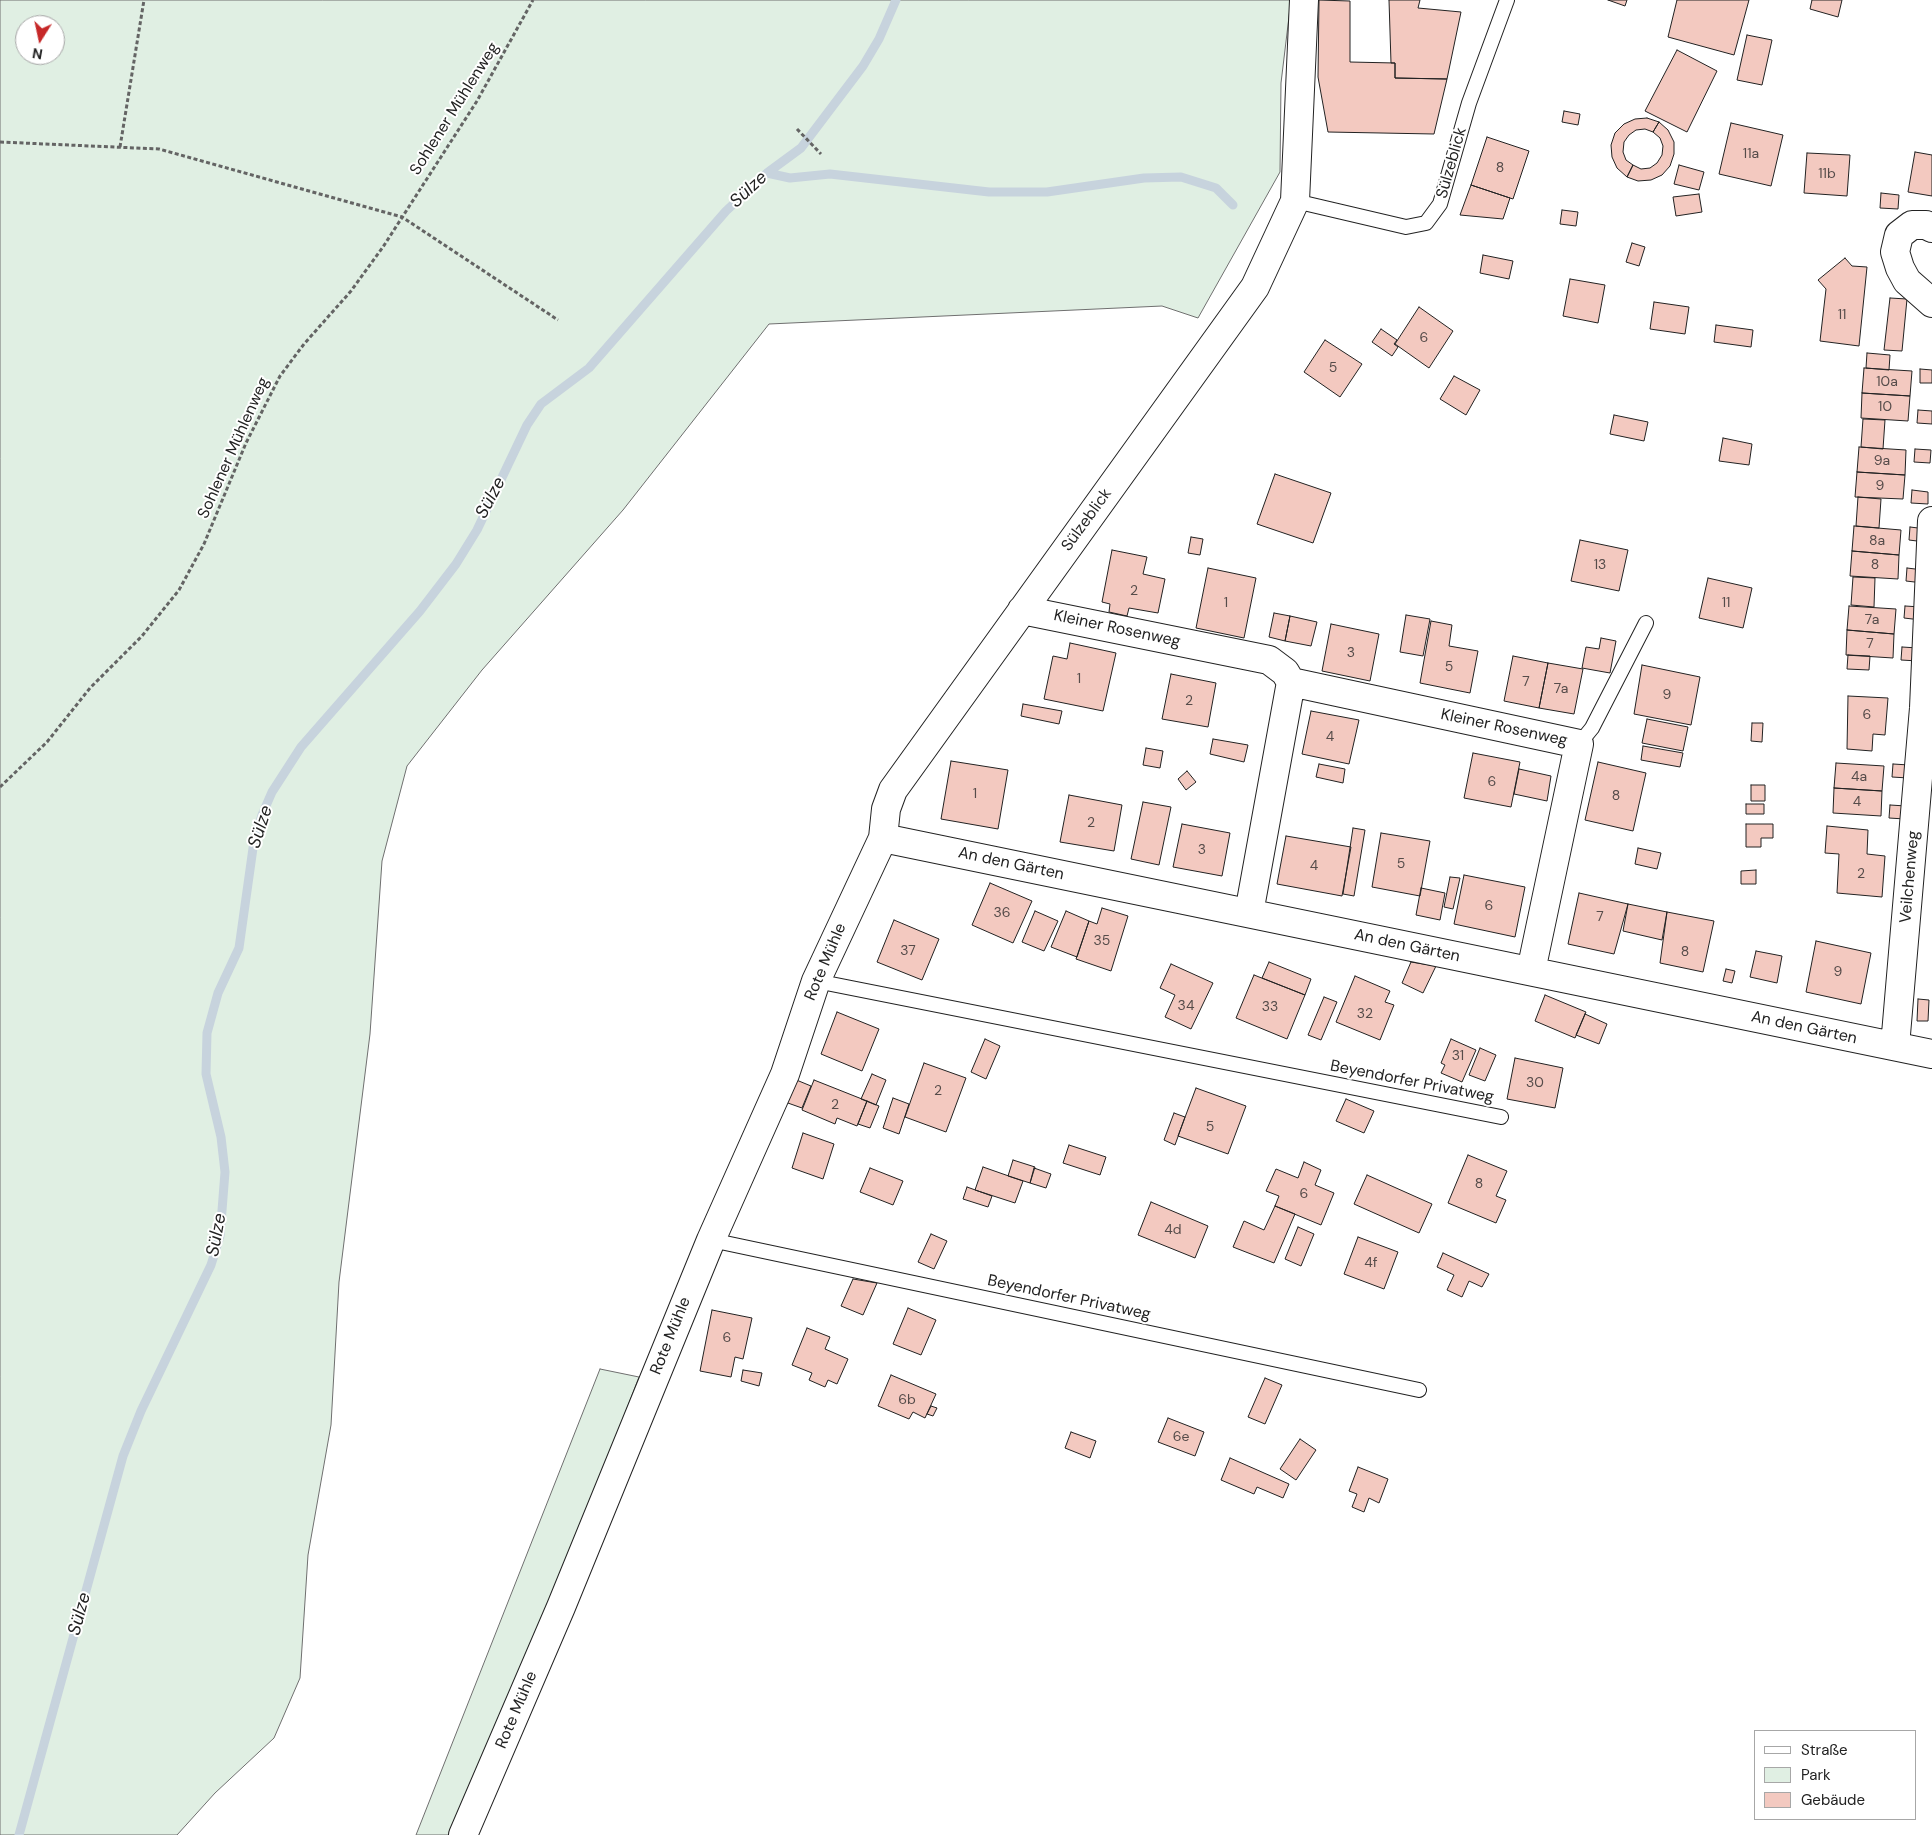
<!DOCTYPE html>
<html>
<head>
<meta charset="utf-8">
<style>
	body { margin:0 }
	#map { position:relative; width:1932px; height:1835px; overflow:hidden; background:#fff; font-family:"DM Sans",sans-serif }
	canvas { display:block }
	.legend { position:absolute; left:1754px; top:1730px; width:162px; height:90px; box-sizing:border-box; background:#fff; border:1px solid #a7a7a7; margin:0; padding:6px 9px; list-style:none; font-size:15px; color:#222 }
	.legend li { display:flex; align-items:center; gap:10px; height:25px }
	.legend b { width:25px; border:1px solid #a7a7a7 }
	.north { position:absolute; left:15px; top:15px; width:50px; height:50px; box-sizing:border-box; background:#fff; border:1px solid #a7a7a7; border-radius:50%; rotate:190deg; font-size:14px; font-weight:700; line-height:20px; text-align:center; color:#222 }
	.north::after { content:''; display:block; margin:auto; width:18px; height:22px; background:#c62828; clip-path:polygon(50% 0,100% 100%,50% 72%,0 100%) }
</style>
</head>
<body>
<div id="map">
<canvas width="1932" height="1835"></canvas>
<ul class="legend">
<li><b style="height:6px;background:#fff"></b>Straße</li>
<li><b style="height:14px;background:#e0efe3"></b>Park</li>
<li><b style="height:14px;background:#f3c9c0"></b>Gebäude</li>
</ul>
<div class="north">N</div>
</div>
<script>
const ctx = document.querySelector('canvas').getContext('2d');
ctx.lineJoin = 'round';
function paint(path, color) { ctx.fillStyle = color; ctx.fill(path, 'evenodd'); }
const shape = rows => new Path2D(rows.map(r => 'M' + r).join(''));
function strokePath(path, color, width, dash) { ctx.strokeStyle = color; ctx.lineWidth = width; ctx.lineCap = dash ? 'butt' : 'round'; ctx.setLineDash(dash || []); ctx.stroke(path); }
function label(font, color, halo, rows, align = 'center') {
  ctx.font = font + ' "DM Sans",sans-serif'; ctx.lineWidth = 4; ctx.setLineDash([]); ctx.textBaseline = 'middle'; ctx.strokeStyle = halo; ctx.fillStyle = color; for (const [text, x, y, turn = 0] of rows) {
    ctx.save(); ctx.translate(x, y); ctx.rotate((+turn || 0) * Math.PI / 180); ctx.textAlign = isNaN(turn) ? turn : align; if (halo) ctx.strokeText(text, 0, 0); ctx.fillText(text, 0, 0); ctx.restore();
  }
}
const green = shape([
	[0,0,1291,0,1281,83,1280,172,1198,318,1162,306,769,324,623,510,482,670,407,766,382,861,370,1034,339,1282,331,1425,308,1555,300,1678,274,1738,215,1793,177,1835,0,1835,0,0],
	[25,25,55,25,55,55,25,55,25,25],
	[600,1369,639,1377,551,1606,451,1835,416,1835,600,1369]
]);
paint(green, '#e0efe3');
strokePath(green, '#6f6f6f', 1);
strokePath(shape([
	[767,173,790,178,830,174,989,192,1047,192,1144,178,1181,177,1216,188,1233,205],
	[19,1835,123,1456,141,1411,211,1265,220,1236,225,1172,221,1137,206,1074,207,1033,218,993,239,948,254,841,262,815,272,792,301,747,420,611,456,564,477,530,527,425,541,404,589,368,726,211,767,173,801,148,863,66,879,39,896,0]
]), '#c7d3dd', 9);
const building = shape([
	[1319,0,1350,1,1350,62,1395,63,1395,78,1447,79,1434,134,1328,132,1318,77,1319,0],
	[1389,0,1420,0,1418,8,1461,12,1447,79,1395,78,1395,63,1391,63,1389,0],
	[1608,0,1627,0,1625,6,1608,0],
	[1677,0,1749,0,1734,55,1668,37,1677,0],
	[1812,0,1842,0,1838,17,1810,9,1812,0],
	[1747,35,1772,40,1762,85,1737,80,1747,35],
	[1677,50,1717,71,1687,132,1645,111,1677,50],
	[1564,111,1580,114,1578,125,1562,122,1564,111],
	[1647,118,1659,122,1653,132,1645,129,1636,130,1629,135,1624,142,1623,152,1626,160,1633,165,1627,177,1617,168,1612,157,1611,145,1615,133,1624,124,1635,119,1647,118],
	[1659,122,1668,130,1674,142,1674,154,1670,166,1662,175,1651,180,1638,181,1627,177,1633,165,1641,169,1650,168,1657,163,1662,155,1663,146,1660,138,1653,132,1659,122],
	[1731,123,1783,135,1771,186,1719,174,1731,123],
	[1487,137,1529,151,1513,199,1471,185,1487,137],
	[1915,152,1932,155,1932,196,1908,192,1915,152],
	[1807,153,1850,155,1847,196,1804,193,1807,153],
	[1679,165,1704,172,1699,190,1674,184,1679,165],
	[1471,185,1510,198,1503,219,1460,215,1471,185],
	[1881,193,1899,195,1898,209,1880,208,1881,193],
	[1699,194,1702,212,1676,216,1673,197,1699,194],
	[1562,210,1578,212,1576,226,1560,224,1562,210],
	[1632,243,1645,247,1639,266,1626,262,1632,243],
	[1483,255,1513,261,1509,279,1480,273,1483,255],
	[1845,258,1852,266,1867,267,1859,346,1820,341,1826,289,1818,280,1845,258],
	[1570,279,1605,285,1598,323,1563,316,1570,279],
	[1890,298,1907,299,1902,351,1884,350,1890,298],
	[1654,302,1689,307,1685,334,1650,329,1654,302],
	[1419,307,1453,331,1429,368,1395,344,1419,307],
	[1716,325,1753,330,1751,347,1714,342,1716,325],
	[1381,329,1397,340,1394,344,1398,347,1392,356,1372,342,1381,329],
	[1325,340,1362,364,1340,397,1304,372,1325,340],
	[1867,353,1890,355,1889,370,1866,368,1867,353],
	[1864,368,1912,371,1910,396,1862,393,1864,368],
	[1920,369,1932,370,1932,383,1920,383,1920,369],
	[1454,376,1480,390,1466,415,1440,399,1454,376],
	[1862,393,1910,396,1908,421,1861,418,1862,393],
	[1918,410,1932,411,1932,424,1917,423,1918,410],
	[1614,415,1648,422,1644,441,1610,434,1614,415],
	[1863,419,1885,420,1883,449,1861,447,1863,419],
	[1723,438,1752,444,1749,465,1719,461,1723,438],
	[1859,447,1906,450,1905,475,1857,472,1859,447],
	[1915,449,1931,450,1930,463,1914,462,1915,449],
	[1857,472,1905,475,1903,499,1855,497,1857,472],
	[1275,474,1331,493,1313,543,1257,524,1275,474],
	[1912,490,1928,492,1928,504,1911,503,1912,490],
	[1858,497,1881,499,1879,528,1856,526,1858,497],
	[1854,526,1901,530,1899,555,1852,551,1854,526],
	[1910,527,1926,529,1925,542,1909,540,1910,527],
	[1191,537,1203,539,1200,555,1188,553,1191,537],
	[1580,540,1628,550,1619,591,1571,581,1580,540],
	[1112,550,1147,557,1143,574,1165,579,1158,613,1129,608,1127,616,1109,612,1110,604,1102,602,1112,550],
	[1852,551,1899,555,1898,579,1850,576,1852,551],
	[1208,568,1256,578,1244,638,1196,628,1208,568],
	[1907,568,1923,570,1923,583,1906,581,1907,568],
	[1853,577,1875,578,1874,607,1851,605,1853,577],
	[1708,578,1752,588,1743,628,1699,618,1708,578],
	[1849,606,1896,609,1894,634,1847,630,1849,606],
	[1905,606,1921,607,1921,620,1904,618,1905,606],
	[1274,613,1290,616,1285,641,1269,637,1274,613],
	[1406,615,1430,619,1423,656,1400,652,1406,615],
	[1290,616,1317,622,1311,646,1285,641,1290,616],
	[1431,621,1452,625,1449,646,1478,651,1470,693,1420,683,1431,621],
	[1331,624,1379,634,1370,681,1322,671,1331,624],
	[1847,630,1894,634,1893,658,1846,655,1847,630],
	[1601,638,1616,641,1610,673,1582,668,1586,647,1599,649,1601,638],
	[1070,643,1116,653,1103,711,1044,699,1053,656,1067,659,1070,643],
	[1902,647,1918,648,1918,661,1901,660,1902,647],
	[1848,655,1870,656,1869,670,1847,669,1848,655],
	[1513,656,1548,663,1539,708,1504,701,1513,656],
	[1548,663,1583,669,1574,714,1539,708,1548,663],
	[1642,665,1700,677,1691,725,1634,714,1642,665],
	[1171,674,1216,683,1208,727,1162,719,1171,674],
	[1848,696,1888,698,1885,735,1873,734,1872,751,1847,749,1848,696],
	[1023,704,1062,711,1059,724,1021,716,1023,704],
	[1311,711,1359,720,1349,764,1302,754,1311,711],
	[1647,719,1688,727,1683,751,1642,743,1647,719],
	[1752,723,1763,723,1762,742,1751,741,1752,723],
	[1213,739,1248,745,1244,762,1210,754,1213,739],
	[1643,746,1683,753,1680,767,1641,760,1643,746],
	[1146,748,1163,751,1160,768,1143,765,1146,748],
	[1473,753,1520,762,1511,807,1464,798,1473,753],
	[951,761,1008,770,998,829,941,819,951,761],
	[1598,762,1646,773,1633,831,1585,820,1598,762],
	[1836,763,1884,766,1882,791,1834,788,1836,763],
	[1319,764,1345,769,1343,783,1316,777,1319,764],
	[1893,764,1909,765,1908,778,1892,777,1893,764],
	[1519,769,1551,776,1547,801,1514,794,1519,769],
	[1187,771,1196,782,1186,790,1178,779,1187,771],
	[1751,785,1765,785,1765,801,1751,801,1751,785],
	[1834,788,1882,791,1881,816,1833,813,1834,788],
	[1069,795,1122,805,1114,851,1060,842,1069,795],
	[1143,802,1171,807,1159,865,1131,859,1143,802],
	[1746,804,1764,804,1764,814,1746,814,1746,804],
	[1890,805,1906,806,1905,819,1889,818,1890,805],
	[1182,824,1230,833,1222,876,1173,867,1182,824],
	[1746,824,1773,824,1773,838,1761,838,1761,847,1746,847,1746,824],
	[1827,826,1868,830,1867,854,1885,856,1882,897,1837,893,1839,854,1825,853,1827,826],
	[1353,828,1365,830,1354,896,1343,894,1353,828],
	[1381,833,1430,841,1420,896,1372,887,1381,833],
	[1286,836,1351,847,1342,896,1277,884,1286,836],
	[1638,848,1661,853,1657,869,1635,864,1638,848],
	[1756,870,1756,884,1741,884,1741,871,1756,870],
	[1464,875,1525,887,1515,937,1454,924,1464,875],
	[1450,877,1460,878,1453,909,1444,907,1450,877],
	[990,883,1032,901,1013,943,972,925,990,883],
	[1421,888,1445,893,1440,920,1416,915,1421,888],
	[1579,893,1628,904,1614,954,1568,944,1579,893],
	[1628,904,1667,912,1662,940,1623,931,1628,904],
	[1102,908,1128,916,1111,971,1076,959,1089,921,1097,924,1102,908],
	[1035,911,1058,921,1044,951,1022,942,1035,911],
	[1066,911,1089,921,1077,957,1051,947,1066,911],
	[1667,912,1714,921,1703,972,1660,963,1667,912],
	[894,920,939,939,922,980,877,962,894,920],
	[1816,941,1871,953,1861,1004,1806,992,1816,941],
	[1756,951,1782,956,1777,983,1750,977,1756,951],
	[1269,962,1311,979,1305,995,1262,978,1269,962],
	[1411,962,1436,966,1423,993,1402,983,1411,962],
	[1171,964,1213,983,1191,1029,1165,1017,1175,995,1160,988,1171,964],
	[1726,969,1735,971,1732,983,1723,981,1726,969],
	[1254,975,1305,995,1287,1039,1236,1018,1254,975],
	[1355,976,1390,991,1385,1002,1394,1005,1380,1040,1336,1022,1355,976],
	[1545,995,1586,1012,1575,1038,1535,1021,1545,995],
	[1324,997,1337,1002,1321,1040,1308,1035,1324,997],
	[1918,999,1929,1000,1928,1021,1917,1021,1918,999],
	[837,1012,879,1029,862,1071,821,1054,837,1012],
	[1585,1014,1607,1024,1599,1044,1576,1035,1585,1014],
	[985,1039,1000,1046,986,1079,971,1072,985,1039],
	[1451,1039,1476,1050,1462,1082,1441,1073,1445,1065,1441,1063,1451,1039],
	[1480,1048,1496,1055,1485,1081,1469,1075,1480,1048],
	[1515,1058,1563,1068,1555,1108,1507,1099,1515,1058],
	[924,1063,966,1078,946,1132,905,1117,924,1063],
	[872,1074,886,1080,876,1105,861,1099,872,1074],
	[794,1079,811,1086,802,1108,785,1102,794,1079],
	[814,1080,867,1101,857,1126,837,1118,835,1124,802,1110,814,1080],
	[1196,1088,1246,1106,1228,1154,1178,1136,1196,1088],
	[893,1098,909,1104,899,1134,883,1128,893,1098],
	[1346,1099,1374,1111,1364,1133,1336,1121,1346,1099],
	[867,1101,879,1106,870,1128,858,1124,867,1101],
	[1174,1113,1185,1117,1175,1145,1164,1140,1174,1113],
	[803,1133,834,1144,823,1179,792,1168,803,1133],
	[1069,1145,1106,1157,1100,1175,1063,1163,1069,1145],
	[1468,1155,1507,1171,1496,1196,1506,1200,1496,1223,1448,1203,1468,1155],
	[1013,1160,1035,1167,1030,1183,1008,1176,1013,1160],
	[1304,1162,1321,1170,1315,1185,1334,1193,1321,1225,1275,1206,1279,1196,1266,1191,1276,1169,1298,1178,1304,1162],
	[983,1167,1023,1181,1015,1203,975,1190,983,1167],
	[870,1168,903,1181,893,1205,860,1192,870,1168],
	[1034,1168,1051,1174,1046,1188,1030,1183,1034,1168],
	[1367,1175,1432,1204,1419,1233,1354,1204,1367,1175],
	[967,1187,992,1196,988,1207,963,1199,967,1187],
	[1151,1202,1208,1226,1195,1258,1138,1235,1151,1202],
	[1275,1206,1295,1214,1274,1263,1233,1247,1244,1221,1264,1230,1275,1206],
	[1298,1227,1314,1234,1301,1266,1285,1259,1298,1227],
	[931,1234,947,1241,934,1269,918,1262,931,1234],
	[1358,1237,1398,1252,1384,1289,1344,1274,1358,1237],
	[1443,1253,1489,1274,1482,1287,1469,1281,1462,1297,1447,1290,1454,1275,1437,1267,1443,1253],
	[853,1279,877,1283,863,1315,841,1306,853,1279],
	[908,1308,936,1320,921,1355,893,1344,908,1308],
	[712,1310,752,1318,743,1359,735,1357,731,1377,700,1371,712,1310],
	[807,1328,830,1337,825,1349,848,1359,837,1384,828,1380,825,1387,809,1380,812,1373,792,1365,807,1328],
	[743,1370,762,1373,759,1386,741,1381,743,1370],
	[891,1375,936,1394,925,1418,913,1412,909,1419,878,1406,891,1375],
	[1265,1378,1282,1385,1265,1424,1248,1417,1265,1378],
	[931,1406,937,1408,933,1416,927,1414,931,1406],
	[1168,1418,1204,1432,1195,1456,1158,1442,1168,1418],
	[1071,1432,1096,1441,1090,1458,1065,1448,1071,1432],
	[1300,1439,1316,1450,1296,1480,1280,1469,1300,1439],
	[1230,1458,1289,1484,1283,1498,1257,1487,1254,1494,1221,1480,1230,1458],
	[1358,1467,1388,1479,1379,1503,1369,1498,1364,1512,1352,1507,1357,1494,1349,1491,1358,1467]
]);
paint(building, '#f3c9c0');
strokePath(building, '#222', 1);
const lane = shape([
	[1295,201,1406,227,1426,223,1440,204,1469,103,1507,0],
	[1579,744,1592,728,1646,623],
	[816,981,1501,1117],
	[711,1240,1419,1390]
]);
const street = shape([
	[1932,228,1926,225,1912,225,1899,235,1895,252,1900,268,1907,281,1932,303],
	[1022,610,1269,660,1285,672,1291,682],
	[883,838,1932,1054],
	[1249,913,1291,682,1579,744,1531,971],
	[1895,1046,1924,708,1932,521],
	[463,1835,561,1607,711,1240,785,1074,816,981,883,838,886,809,893,790,1255,287,1295,201,1304,0]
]);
strokePath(lane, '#222', 16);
strokePath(street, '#222', 30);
strokePath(shape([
	[797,129,821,154],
	[0,142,159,149,402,217,558,320],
	[120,147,144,0],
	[0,787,47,742,90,688,142,636,179,590,204,544,246,443,280,376,304,344,351,291,383,247,477,101,533,0]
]), '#646464', 3, [4, 2.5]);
strokePath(lane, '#fff', 14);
strokePath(street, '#fff', 28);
label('14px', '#564c4a', null, [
	["11a",1751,154],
	["8",1500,168],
	["11b",1827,174],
	["11",1842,315],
	["6",1424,338],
	["5",1333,368],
	["10a",1887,382],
	["10",1885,407],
	["9a",1882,461],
	["9",1880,486],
	["8a",1877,541],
	["13",1600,565],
	["8",1875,565],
	["2",1134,591],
	["1",1226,603],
	["11",1726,603],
	["7a",1872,620],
	["7",1870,644],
	["3",1351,653],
	["5",1449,667],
	["1",1079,679],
	["7",1526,682],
	["7a",1561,689],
	["9",1667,695],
	["2",1189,701],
	["6",1867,715],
	["4",1330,737],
	["4a",1859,777],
	["6",1492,782],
	["1",975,794],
	["8",1616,796],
	["4",1857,802],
	["2",1091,823],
	["3",1202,850],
	["5",1401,864],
	["4",1314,866],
	["2",1861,874],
	["6",1489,906],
	["36",1002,913],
	["7",1600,917],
	["35",1102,941],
	["37",908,951],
	["8",1685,952],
	["9",1838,972],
	["34",1186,1006],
	["33",1270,1007],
	["32",1365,1014],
	["31",1458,1056],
	["30",1535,1083],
	["2",938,1091],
	["2",835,1105],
	["5",1210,1127],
	["8",1479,1184],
	["6",1304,1194],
	["4d",1173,1230],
	["4f",1371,1263],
	["6",727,1338],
	["6b",907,1400],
	["6e",1181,1437]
]);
label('16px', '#222', '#fff', [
	["Sohlener Mühlenweg",455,109,-58],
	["Sülzeblick",1452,163,-74],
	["Sohlener Mühlenweg",234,448,-66],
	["Sülzeblick",1087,520,-54],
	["Kleiner Rosenweg",1117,629,12],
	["Kleiner Rosenweg",1504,728,12],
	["An den Gärten",1011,864,12],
	["Veilchenweg",1910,877,-85],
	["An den Gärten",1407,946,12],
	["Rote Mühle",826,962,-67],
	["An den Gärten",1804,1028,12],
	["Beyendorfer Privatweg",1412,1082,11],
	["Beyendorfer Privatweg",1069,1298,12],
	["Rote Mühle",671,1336,-68],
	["Rote Mühle",517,1710,-67]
]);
label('italic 18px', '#222', '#fff', [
	["Sülze",749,190,-43],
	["Sülze",491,498,-62],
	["Sülze",261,827,-72],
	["Sülze",217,1235,-80],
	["Sülze",80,1614,-75]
]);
</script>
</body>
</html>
